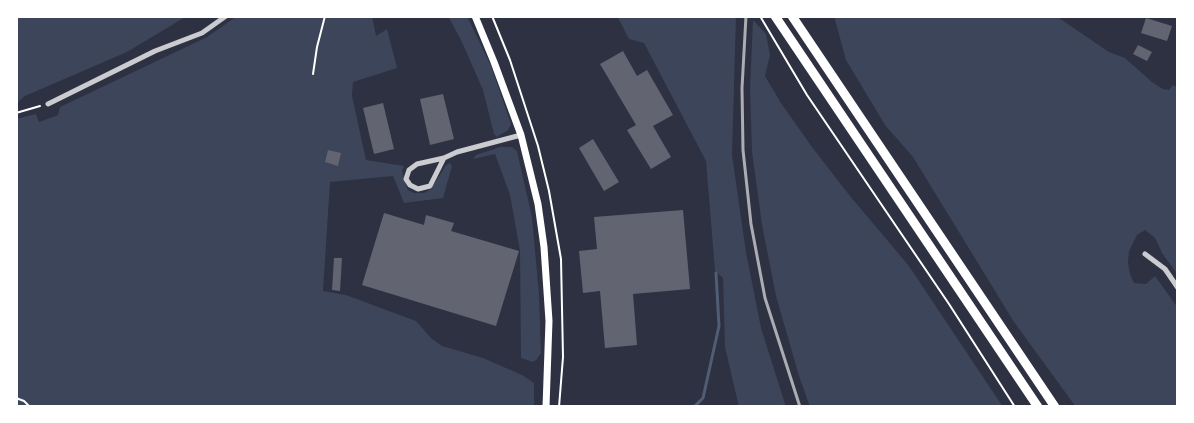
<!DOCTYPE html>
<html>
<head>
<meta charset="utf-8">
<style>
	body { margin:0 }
	#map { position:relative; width:1194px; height:423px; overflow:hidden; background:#2d3142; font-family:Mulish,sans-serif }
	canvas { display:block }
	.frame { position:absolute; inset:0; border:18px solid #fff; pointer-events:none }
</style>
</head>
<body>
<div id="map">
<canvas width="1194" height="423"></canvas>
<div class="frame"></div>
</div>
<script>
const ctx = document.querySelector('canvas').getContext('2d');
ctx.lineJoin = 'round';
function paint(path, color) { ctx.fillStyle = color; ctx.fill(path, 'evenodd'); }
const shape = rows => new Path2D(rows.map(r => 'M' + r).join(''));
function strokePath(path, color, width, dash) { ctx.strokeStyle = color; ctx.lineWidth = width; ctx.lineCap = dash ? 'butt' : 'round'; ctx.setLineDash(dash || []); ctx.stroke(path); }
paint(shape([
	[16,16,187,16,127,52,25,96,16,104],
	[237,16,372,16,376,36,387,29,397,68,353,82,352,96,366,160,404,166,402,171,405,182,408,190,414,193,424,193,431,189,446,165,450,163,452,166,443,198,404,203,393,176,330,182,323,291,346,295,416,321,431,338,442,346,483,358,522,375,534,383,534,407,16,407,16,119,36,114,39,122,58,115,60,107,207,37],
	[448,16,467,16,491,66,511,124,508,130,497,137,494,134,483,90,461,40],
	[617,16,736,16,732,155,746,252,761,328,786,407,739,407,725,347,723,278,715,271,706,161,644,43,629,39],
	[834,16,1056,16,1109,52,1125,58,1152,82,1163,89,1169,90,1173,85,1178,88,1178,275,1162,253,1155,238,1145,230,1137,235,1129,251,1128,262,1130,274,1134,283,1146,284,1155,276,1178,308,1178,407,1076,407,1014,322,913,157,885,125,846,60],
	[753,20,766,34,770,55,765,76,781,103,812,147,850,196,909,266,1003,407,810,407,799,376,776,296,762,225,752,152,750,89],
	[500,147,512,147,517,151,532,217,539,294,541,353,537,359,533,362,521,358,520,251,510,195,495,154,473,159,476,155]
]), '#3c4559');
strokePath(shape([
	[694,407,703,398,719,326,716,273]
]), '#4f5d75', 3);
paint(shape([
	[1146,18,1172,26,1167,41,1141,33],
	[1138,45,1152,52,1147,61,1133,54],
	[623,51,637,76,647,70,673,115,653,126,671,157,651,169,627,130,636,125,600,64],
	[443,94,454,139,430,145,420,99],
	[383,103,394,149,374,154,363,108],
	[593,139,619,182,604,191,579,148],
	[328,150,341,153,338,166,325,162],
	[683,210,690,289,633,294,637,345,605,348,600,291,583,293,579,251,597,249,594,217],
	[384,213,424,225,426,215,454,223,451,231,519,251,496,326,362,285],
	[334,258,342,258,340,291,332,290]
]), '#626471');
strokePath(shape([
	[492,16,510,60,538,146,549,191,561,259,563,357,559,407],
	[760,16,807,95,949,304,1015,407],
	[313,74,317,47,325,16],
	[16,113,40,106],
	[16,398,24,401,30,407]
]), '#fff', 2);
strokePath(shape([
	[48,104,155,51,202,33,226,16],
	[444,158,430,186,418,189,410,185,406,179,409,170,417,164,444,158,457,152,521,135],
	[1145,254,1165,269,1178,288]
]), '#caccd0', 5);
strokePath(shape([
	[475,16,494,62,521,135,538,204,544,247,549,321,546,407]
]), '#fff', 7);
strokePath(shape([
	[775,16,1038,407],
	[792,16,1055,407]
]), '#fff', 9);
strokePath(shape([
	[746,16,742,88,743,150,751,224,765,298,800,407]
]), '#abadb3', 3);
</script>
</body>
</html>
